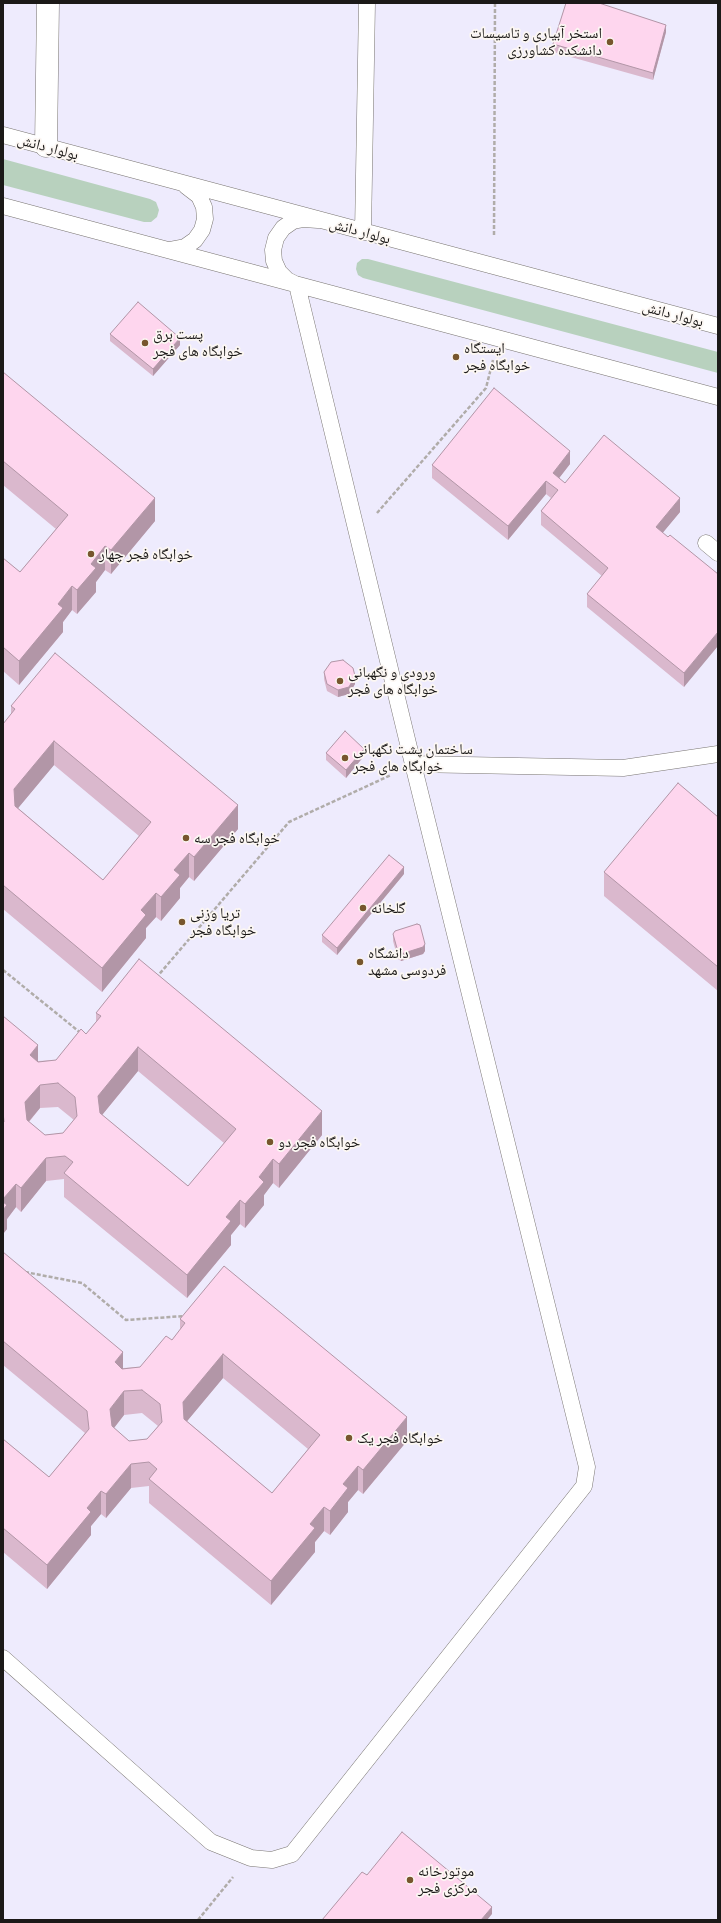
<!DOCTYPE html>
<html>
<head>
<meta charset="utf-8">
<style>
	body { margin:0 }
	#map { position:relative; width:721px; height:1923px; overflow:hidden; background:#fcf7f3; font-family:Commissioner,sans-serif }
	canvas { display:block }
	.frame { position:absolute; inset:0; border:4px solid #1b1918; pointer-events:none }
</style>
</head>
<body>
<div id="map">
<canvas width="721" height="1923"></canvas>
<div class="frame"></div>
</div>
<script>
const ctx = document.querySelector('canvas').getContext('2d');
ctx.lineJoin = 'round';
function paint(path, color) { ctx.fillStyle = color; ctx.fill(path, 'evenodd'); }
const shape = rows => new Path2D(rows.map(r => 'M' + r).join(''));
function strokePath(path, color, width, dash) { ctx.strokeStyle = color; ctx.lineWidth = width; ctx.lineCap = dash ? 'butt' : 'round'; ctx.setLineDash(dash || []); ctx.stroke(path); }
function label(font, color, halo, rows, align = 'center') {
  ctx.font = font + ' Commissioner,"Noto Naskh Arabic",sans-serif'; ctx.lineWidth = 3.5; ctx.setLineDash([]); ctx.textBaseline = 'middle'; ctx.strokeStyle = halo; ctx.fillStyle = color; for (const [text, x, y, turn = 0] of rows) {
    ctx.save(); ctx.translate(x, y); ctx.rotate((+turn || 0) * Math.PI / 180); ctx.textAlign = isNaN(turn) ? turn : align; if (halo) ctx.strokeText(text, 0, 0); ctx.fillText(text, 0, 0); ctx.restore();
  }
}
paint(shape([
	[3,3,718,3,718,1920,3,1920]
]), '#eeebfd');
paint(shape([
	[3,159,150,199,156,202,159,210,157,217,151,222,144,222,3,185],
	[362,259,368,259,718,352,718,373,363,278,358,275,356,269,357,263]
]), '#b8d1be');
const lane = shape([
	[3,135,718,326],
	[3,206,718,397],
	[363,232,367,3],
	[169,250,185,247,195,240,202,230,205,219,204,207,199,196,186,186],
	[706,543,718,553],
	[413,764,623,768,718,754],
	[3,1658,211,1842,251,1858,272,1860,292,1854,584,1486,587,1467,413,764,297,285,287,280,279,272,274,261,273,250,276,238,283,228,293,221,304,219,318,220]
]);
const street = shape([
	[46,146,48,3]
]);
strokePath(lane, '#7a7672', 17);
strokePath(street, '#7a7672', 23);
strokePath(shape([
	[494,235,495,3],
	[377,513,486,388,493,360],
	[3,970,82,1034],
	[156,978,289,822,391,775],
	[25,1272,82,1283,126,1320,185,1316],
	[198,1920,233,1877]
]), '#b0aca9', 2.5, [4, 2]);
strokePath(lane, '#fff', 16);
strokePath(street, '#fff', 22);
paint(shape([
	[666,32,653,80,553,52,553,44],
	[110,334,180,345,153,376,110,341],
	[3,372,155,521,111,574,105,570,96,582,96,592,77,614,72,610,63,622,63,632,19,685,3,671,3,558,20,572,56,529,3,485],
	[570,464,559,478,565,483,680,512,662,533,718,574,684,687,587,607,587,594,602,576,541,525,541,511,551,498,546,494,508,540,432,478,432,465],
	[324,672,355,684,349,694,338,697,327,691,324,679],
	[11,706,238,829,194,881,189,877,180,888,180,898,161,921,156,917,146,928,146,938,102,992,3,909,3,724,11,715],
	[54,765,139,836,103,880,18,808],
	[326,753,364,756,346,778,326,760],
	[718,817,718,991,604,896,604,872],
	[404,874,337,955,322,942,322,935],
	[393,934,425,951,423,954,401,961,398,959,393,941],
	[96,1013,322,1135,279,1188,273,1183,264,1195,264,1205,245,1228,240,1224,231,1235,231,1245,187,1298,64,1197,64,1179,46,1181,21,1212,16,1207,7,1219,7,1229,3,1234,3,1016,38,1061,56,1060,86,1034,96,1022],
	[138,1071,224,1143,188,1186,102,1115],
	[58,1107,74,1120,63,1133,45,1135,29,1122,40,1108],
	[3,1252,123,1368,140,1367,172,1340,180,1330,180,1319,407,1441,363,1494,358,1490,348,1502,348,1512,330,1535,324,1531,315,1542,315,1552,271,1605,149,1503,149,1486,131,1488,106,1518,101,1514,91,1526,91,1535,47,1589,3,1552,3,1439,49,1477,85,1433,3,1365],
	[223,1378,308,1449,272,1493,187,1421],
	[142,1413,158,1426,147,1439,129,1441,114,1428,124,1415]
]), '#dab8cd');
paint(shape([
	[666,25,666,32,653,80,653,73],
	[180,338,180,345,153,376,153,369],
	[570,451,570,464,553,486,553,473],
	[546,481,546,494,508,540,508,526],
	[155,498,155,521,111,574,111,550],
	[680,498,680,512,656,541,656,527],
	[105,546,105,570,96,582,96,592,77,614,77,590,91,564],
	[72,586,72,610,63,622,63,632,19,685,19,661,58,604],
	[718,632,718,646,684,687,684,673],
	[355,676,355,684,349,694,338,697,338,690],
	[54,741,54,765,14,813,14,789],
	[364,749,364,756,346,778,346,770],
	[238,805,238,829,194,881,194,857],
	[189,853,189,877,180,888,180,898,161,921,161,897,174,870],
	[404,867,404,874,337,955,337,948],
	[156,893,156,917,146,928,146,938,102,992,102,968,141,910],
	[425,944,425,951,423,954,401,961,401,954],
	[38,1045,38,1069,30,1055],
	[138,1047,138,1071,98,1120,98,1096],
	[40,1085,40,1108,25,1126,25,1102],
	[322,1111,322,1135,279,1188,279,1164],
	[46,1158,46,1181,21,1212,21,1188],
	[273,1159,273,1183,264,1195,264,1205,245,1228,245,1204,259,1177],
	[16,1184,16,1207,7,1219,7,1229,3,1234,3,1199],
	[240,1200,240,1224,231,1235,231,1245,187,1298,187,1275,226,1217],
	[123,1352,123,1376,115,1362],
	[223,1354,223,1378,183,1426,183,1402],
	[124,1391,124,1415,110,1433,110,1409],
	[407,1417,407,1441,363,1494,363,1470],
	[131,1464,131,1488,106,1518,106,1494],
	[358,1466,358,1490,348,1502,348,1512,330,1535,330,1511,343,1484],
	[101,1491,101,1514,91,1526,91,1535,47,1589,47,1565,87,1508],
	[324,1507,324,1531,315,1542,315,1552,271,1605,271,1581,310,1524],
	[492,1907,492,1914,487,1920,481,1920]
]), '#b296a7');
const building = shape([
	[566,3,599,3,666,25,653,73,553,44,566,3],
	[138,302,180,338,153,369,110,334,138,302],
	[3,372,155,498,111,550,105,546,91,564,96,568,77,590,72,586,58,604,63,608,19,661,3,647,3,558,20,572,68,515,3,461,3,372],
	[494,388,570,451,553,473,565,483,604,435,680,498,656,527,668,537,670,535,718,574,718,632,684,673,587,594,608,568,541,511,558,490,546,481,508,526,432,465,494,388],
	[55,653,238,805,194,857,189,853,174,870,180,875,161,897,156,893,141,910,146,915,102,968,3,885,3,724,15,709,11,706,55,653],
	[54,741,151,822,103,880,15,806,14,789,54,741],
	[343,660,353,668,355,676,349,687,338,690,327,684,324,672,331,662,343,660],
	[345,731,364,749,346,770,326,753,345,731],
	[678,783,718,817,718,967,604,872,678,783],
	[389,855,404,867,337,948,322,935,389,855],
	[417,924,420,925,425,944,423,947,401,954,398,952,393,934,395,931,417,924],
	[139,959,322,1111,279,1164,273,1159,259,1177,264,1182,245,1204,240,1200,226,1217,231,1221,187,1275,64,1173,73,1162,65,1156,46,1158,21,1188,16,1184,3,1199,3,1123,4,1122,3,1112,3,1016,38,1045,30,1055,38,1062,56,1060,81,1029,86,1034,101,1016,96,1013,139,959],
	[138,1047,236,1129,188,1186,100,1113,98,1096,138,1047],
	[58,1083,75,1097,77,1116,63,1133,45,1135,27,1120,25,1102,40,1085,58,1083],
	[3,1202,7,1205,3,1210,3,1202],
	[3,1252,123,1352,115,1362,122,1369,140,1367,166,1336,172,1340,185,1323,180,1319,224,1266,407,1417,363,1470,358,1466,343,1484,348,1488,330,1511,324,1507,310,1524,315,1528,271,1581,149,1479,157,1469,149,1462,131,1464,106,1494,101,1491,87,1508,91,1512,47,1565,3,1528,3,1439,49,1477,89,1429,87,1411,3,1341,3,1252],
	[223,1354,320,1435,272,1493,184,1419,183,1402,223,1354],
	[142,1390,160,1404,162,1422,147,1439,129,1441,112,1426,110,1409,124,1391,142,1390],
	[402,1832,492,1907,481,1920,322,1920,362,1872,367,1875,402,1832]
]);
paint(building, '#fed6ee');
strokePath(building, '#b296a7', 1);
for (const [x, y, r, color] of [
	[610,42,4,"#77562d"],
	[145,343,4,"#77562d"],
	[456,357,4,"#77562d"],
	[91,554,4,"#77562d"],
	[340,681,4,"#77562d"],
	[345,758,4,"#77562d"],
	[186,838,4,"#77562d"],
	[363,908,4,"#77562d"],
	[182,922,4,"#77562d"],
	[360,962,4,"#77562d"],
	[270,1142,4,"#77562d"],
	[349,1438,4,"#77562d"],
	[410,1880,4,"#77562d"]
]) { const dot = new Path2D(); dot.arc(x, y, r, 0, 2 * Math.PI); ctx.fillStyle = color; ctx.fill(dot); strokePath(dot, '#fcf7f3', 1.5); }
label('15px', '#1b1918', '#fcf7f3', [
	["استخر آبیاری و تاسیسات",602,33,"right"],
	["دانشکده کشاورزی",602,50,"right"],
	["پست برق",153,334],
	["خوابگاه های فجر",153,351],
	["ایستگاه",464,348],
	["خوابگاه فجر",464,365],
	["خوابگاه فجر چهار",99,554],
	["ورودی و نگهبانی",348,672],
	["خوابگاه های فجر",348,689],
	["ساختمان پشت نگهبانی",353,749],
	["خوابگاه های فجر",353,766],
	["خوابگاه فجر سه",194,838],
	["گلخانه",371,908],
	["تریا وزنی",190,913],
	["خوابگاه فجر",190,930],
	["دانشگاه",368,953],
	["فردوسی مشهد",368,970],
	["خوابگاه فجر دو",278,1142],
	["خوابگاه فجر یک",357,1438],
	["موتورخانه",418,1871],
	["مرکزی فجر",418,1888]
], 'left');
label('15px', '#1b1918', '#fcf7f3', [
	["بولوار دانش",48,147,15],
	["بولوار دانش",360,231,15],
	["بولوار دانش",673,314,15]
]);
</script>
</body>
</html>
